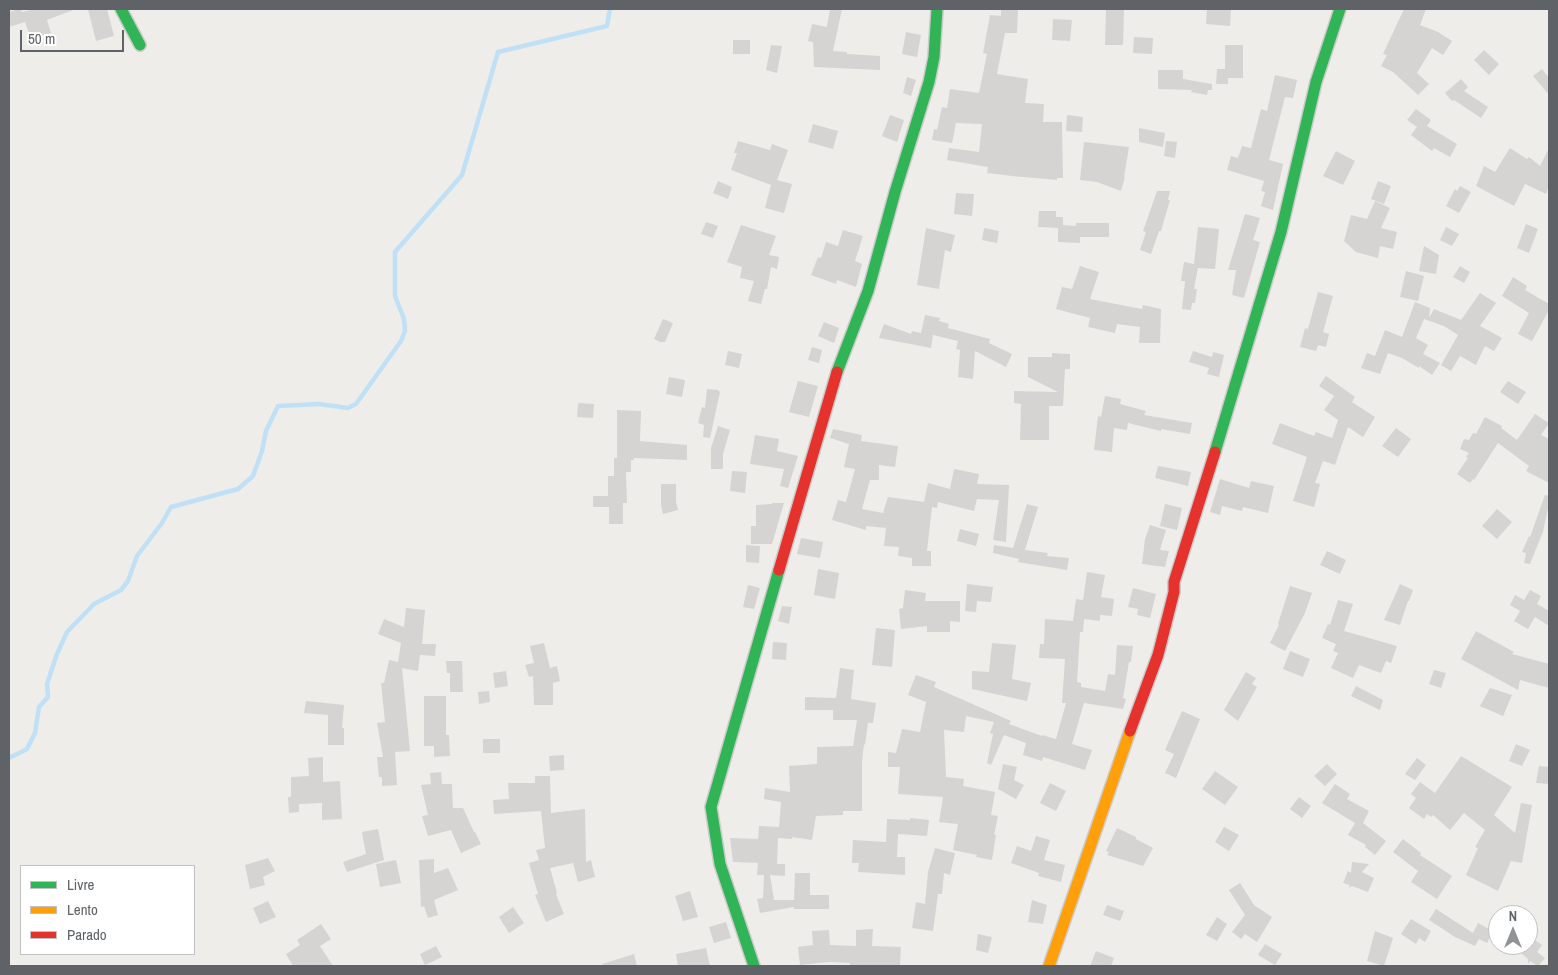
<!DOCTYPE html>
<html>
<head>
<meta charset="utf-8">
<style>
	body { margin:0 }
	#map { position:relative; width:1558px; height:975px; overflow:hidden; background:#eeedea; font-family:"Archivo Narrow",sans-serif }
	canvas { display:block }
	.frame { position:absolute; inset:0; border:10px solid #5f6367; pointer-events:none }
	.legend { position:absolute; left:20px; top:865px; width:175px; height:90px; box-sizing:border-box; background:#fff; border:1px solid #bfc1c2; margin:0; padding:6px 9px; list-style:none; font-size:15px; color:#5f6367 }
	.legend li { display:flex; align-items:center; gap:10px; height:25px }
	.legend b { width:25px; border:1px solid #bfc1c2 }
	.north { position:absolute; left:1488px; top:905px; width:50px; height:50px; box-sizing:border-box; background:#fff; border:1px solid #bfc1c2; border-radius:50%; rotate:0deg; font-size:14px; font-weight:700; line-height:20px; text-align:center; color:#5f6367 }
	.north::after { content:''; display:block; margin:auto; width:18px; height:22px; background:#919395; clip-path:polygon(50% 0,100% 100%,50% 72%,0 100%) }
	.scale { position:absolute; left:20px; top:30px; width:104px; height:22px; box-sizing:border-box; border:2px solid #5f6367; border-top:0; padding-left:6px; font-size:15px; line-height:18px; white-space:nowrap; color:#5f6367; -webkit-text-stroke:4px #fff; paint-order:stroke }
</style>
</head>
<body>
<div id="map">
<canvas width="1558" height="975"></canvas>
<div class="frame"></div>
<ul class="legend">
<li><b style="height:6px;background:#30b455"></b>Livre</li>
<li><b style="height:6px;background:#ff9f0a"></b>Lento</li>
<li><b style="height:6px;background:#e5322d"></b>Parado</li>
</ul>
<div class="north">N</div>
<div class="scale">50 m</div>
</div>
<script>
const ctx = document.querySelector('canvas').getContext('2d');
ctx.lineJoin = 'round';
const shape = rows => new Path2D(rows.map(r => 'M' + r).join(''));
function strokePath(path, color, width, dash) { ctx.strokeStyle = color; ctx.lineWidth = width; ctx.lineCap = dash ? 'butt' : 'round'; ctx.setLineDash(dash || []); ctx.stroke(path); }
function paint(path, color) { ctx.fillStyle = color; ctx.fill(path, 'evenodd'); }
strokePath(shape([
	[9,758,27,749,35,733,39,707,48,697,47,684,57,654,67,632,94,604,121,590,128,581,137,556,162,523,171,507,238,489,253,476,262,451,266,431,278,406,319,404,348,408,356,404,401,341,405,331,404,319,395,296,395,252,462,175,498,52,607,26,610,9]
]), '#c0e0f6', 4.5);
paint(shape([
	[19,9,21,9,22,12,36,9,73,9,73,10,47,20,51,33,31,39,25,22,9,27,9,12],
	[88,9,107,9,114,36,96,41],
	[830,9,842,9,833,51,847,52,847,54,880,56,880,70,814,67,813,42,808,41,812,24,827,27],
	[1001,9,1018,9,1017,33,1005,33,997,74,1028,79,1025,103,1044,104,1043,122,1062,122,1063,178,1057,178,1057,180,1012,176,987,173,988,167,947,160,949,148,979,152,982,124,956,123,952,143,932,140,934,129,937,130,942,107,947,108,950,89,979,93,987,54,983,53,990,15,1001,16],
	[1106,9,1124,9,1123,45,1105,45],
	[1207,9,1231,9,1230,26,1206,24],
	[1404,9,1426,9,1420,25,1438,32,1452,41,1443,55,1432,48,1417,73,1429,84,1418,95,1393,72,1381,66,1387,55,1383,54],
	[1053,19,1072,20,1070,41,1052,40],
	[906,32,921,35,917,57,902,54],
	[1134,37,1153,38,1152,54,1133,53],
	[733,40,750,40,750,54,733,54],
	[771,45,782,46,777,73,766,70],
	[1225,45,1243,45,1243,78,1228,78,1228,84,1216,84,1217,69,1225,69],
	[1484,50,1499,64,1489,75,1474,60],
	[1542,69,1549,78,1549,95,1533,76],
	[1158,70,1183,70,1183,79,1212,84,1212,90,1208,90,1207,95,1191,92,1192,90,1158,89],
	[1275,75,1297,80,1293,98,1285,97,1269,160,1283,164,1273,210,1261,206,1265,192,1261,191,1264,181,1227,170,1231,156,1238,158,1242,146,1251,148,1261,109,1267,111],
	[907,77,916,80,911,96,903,93],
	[1461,79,1468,87,1464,91,1488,107,1481,118,1454,100,1452,101,1445,93],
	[1416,109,1431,120,1427,126,1457,144,1450,157,1434,148,1432,151,1411,135,1417,127,1407,120],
	[890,115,904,120,897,142,882,136],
	[1067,115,1083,117,1082,132,1066,131],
	[813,124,838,131,833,149,808,142],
	[1139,128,1165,133,1163,147,1139,142],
	[738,141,770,150,772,144,788,150,777,180,792,184,784,213,765,208,771,185,731,170,737,153,734,153],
	[1166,141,1177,142,1175,158,1164,156],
	[1084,142,1129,147,1124,177,1125,177,1121,191,1097,182,1080,180],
	[1510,148,1527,159,1529,157,1540,166,1549,148,1549,186,1546,194,1525,184,1514,206,1476,186,1484,166,1495,172],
	[1336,151,1355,161,1343,185,1323,176],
	[718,181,732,187,728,199,713,193],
	[1378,181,1391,186,1384,204,1371,199],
	[1460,186,1471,192,1459,213,1446,206,1455,189,1457,191],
	[1157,191,1170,191,1168,200,1170,200,1161,231,1159,231,1151,254,1140,250,1146,232,1143,231],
	[956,193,974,194,972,216,954,214],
	[1375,201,1390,208,1381,228,1397,232,1393,249,1380,246,1378,258,1356,252,1344,241,1351,215,1367,219],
	[1039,211,1056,211,1056,217,1063,217,1063,225,1076,226,1076,223,1109,223,1109,237,1080,237,1080,243,1058,242,1058,228,1038,227],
	[1245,214,1260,218,1253,240,1260,242,1244,298,1232,295,1236,270,1228,270],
	[706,222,718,226,713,238,701,234],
	[1526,224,1538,229,1529,253,1517,248],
	[741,225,776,236,769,255,779,257,777,269,771,267,767,289,765,289,761,304,748,301,754,281,740,278,742,267,727,262],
	[1198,227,1219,229,1215,269,1198,268,1194,289,1197,289,1195,303,1192,303,1191,310,1182,309,1185,281,1181,281,1184,262,1194,264],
	[1446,227,1459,234,1452,246,1440,240],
	[926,228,955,235,951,252,945,250,939,289,917,285],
	[984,228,999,231,997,243,982,240],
	[843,230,863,236,855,261,862,264,856,287,837,280,836,284,811,275,818,257,821,258,826,242,838,246],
	[1424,246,1439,255,1436,274,1419,271],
	[1080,266,1099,272,1090,299,1142,309,1143,305,1161,309,1160,343,1139,343,1140,327,1117,324,1115,333,1088,327,1090,318,1056,309,1062,287,1072,289],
	[1460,266,1470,272,1464,283,1453,277],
	[1406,271,1424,276,1418,301,1400,297],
	[1513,277,1527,286,1525,290,1549,304,1549,310,1532,341,1518,334,1529,313,1502,296],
	[1318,292,1333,296,1323,332,1329,334,1326,347,1318,345,1316,351,1300,347,1305,328,1308,329],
	[1480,293,1496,303,1480,326,1502,338,1494,351,1485,346,1476,365,1460,356,1451,371,1441,365,1458,335,1444,326,1424,319,1416,338,1428,345,1423,354,1440,363,1432,375,1419,366,1419,368,1402,358,1388,353,1380,374,1361,368,1367,353,1375,356,1385,330,1402,337,1415,302,1430,308,1429,318,1434,309,1461,320],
	[925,315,940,318,939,321,949,324,948,328,990,339,989,343,1012,354,1006,367,975,351,973,379,958,377,960,350,956,349,958,341,933,335,931,348,879,338,884,324,911,334,912,331,921,333],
	[663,319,673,323,665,342,660,342,654,339],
	[824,322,839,328,834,343,818,336],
	[812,347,822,350,819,363,808,360],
	[728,351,742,354,739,368,725,365],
	[1193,351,1212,357,1213,352,1224,355,1219,377,1207,374,1209,368,1189,362],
	[1052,353,1070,354,1070,369,1065,369,1063,406,1049,406,1049,440,1020,440,1021,404,1014,403,1014,391,1058,392,1028,377,1028,357,1052,357],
	[1326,376,1355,397,1352,402,1375,417,1363,437,1348,427,1335,465,1323,461,1315,483,1320,484,1314,507,1293,501,1307,457,1272,444,1280,423,1314,436,1316,432,1332,438,1338,420,1324,410,1334,396,1319,386],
	[669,377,685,380,682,397,666,394],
	[798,381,818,386,809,417,789,412],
	[1508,381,1526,392,1518,404,1500,392],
	[707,389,718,390,720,392,710,438,703,437,704,425,698,423,702,407,705,408],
	[1105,396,1121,399,1120,404,1146,411,1144,415,1192,423,1190,434,1161,429,1161,431,1128,423,1127,430,1114,428,1112,452,1094,450,1098,416,1101,417],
	[578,403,594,404,593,418,577,417],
	[617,410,641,411,640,441,687,445,687,460,634,458,634,460,631,460,631,472,626,472,627,503,623,503,623,524,609,524,609,507,593,507,593,496,608,496,608,476,614,476,614,458,617,458],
	[1535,414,1549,423,1541,435,1549,439,1549,483,1526,471,1529,466,1498,443,1474,480,1473,479,1470,483,1457,474,1468,458,1466,457,1469,453,1460,449,1464,439,1469,440,1473,433,1476,434,1485,417,1502,426,1501,428,1517,440],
	[718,426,730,430,723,454,723,469,711,469,711,448],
	[1396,428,1411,439,1398,457,1382,446],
	[833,429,862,435,861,441,898,446,895,467,879,465,879,480,870,480,862,509,883,513,888,497,924,502,928,483,950,489,954,469,979,474,977,484,1009,485,1006,542,993,540,999,500,977,499,974,511,938,502,937,508,932,507,927,551,931,551,931,566,912,566,912,558,898,556,899,547,884,546,886,528,866,526,866,530,832,520,838,500,846,502,855,469,844,467,849,444,830,438],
	[755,435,779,439,777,451,798,456,788,488,780,486,784,469,750,464],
	[1158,466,1191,472,1188,486,1155,478],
	[732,471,747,472,745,493,730,491],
	[1220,479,1249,488,1251,481,1274,486,1268,513,1243,507,1242,511,1222,506,1220,515,1210,512],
	[661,484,676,484,676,502,678,510,663,514,661,505],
	[1545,495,1549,496,1549,504,1543,532,1530,564,1524,563,1526,553,1522,552,1529,536,1530,537],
	[772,503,784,503,772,544,751,544,751,526,756,526,756,505,772,504],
	[1027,504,1038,507,1025,550,1048,553,1047,556,1069,558,1067,570,1018,562,1019,559,993,553,994,545,1013,548],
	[1165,504,1182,508,1177,530,1160,526],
	[1497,509,1512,522,1497,539,1482,526],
	[1150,525,1166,530,1160,550,1169,551,1165,567,1142,564,1145,539],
	[960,529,979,534,976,546,957,541],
	[801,538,823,542,820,558,797,554],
	[746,545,760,546,759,563,746,562],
	[1327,551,1346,560,1340,574,1320,565],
	[818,569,839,573,835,599,814,595],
	[1087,572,1105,575,1101,597,1114,599,1112,616,1100,615,1100,621,1084,619,1083,632,1080,632,1077,682,1081,683,1081,687,1105,691,1108,674,1115,675,1117,645,1133,646,1131,662,1129,662,1123,698,1126,699,1123,709,1084,703,1072,744,1092,750,1085,770,1043,757,1042,761,1023,755,1026,743,1004,735,991,765,987,763,993,734,990,733,994,722,966,716,964,732,944,730,946,777,964,779,963,786,995,792,991,815,998,816,994,835,996,835,992,860,976,857,977,855,953,850,958,824,939,822,943,797,898,794,900,767,888,767,888,752,896,753,902,729,920,732,926,702,908,695,916,675,936,682,934,687,1011,721,1009,724,1042,736,1042,735,1056,739,1066,703,1062,703,1065,659,1039,658,1040,644,1044,644,1045,619,1073,621,1076,599,1083,600],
	[967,584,993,587,991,602,977,601,976,612,965,611],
	[1400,584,1413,590,1409,601,1408,601,1400,625,1384,620],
	[748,585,760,588,754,609,743,607],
	[1290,586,1312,593,1305,613,1285,651,1270,643,1279,625,1278,624],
	[1133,588,1156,594,1150,618,1137,615,1138,609,1128,607],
	[905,590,926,593,925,601,960,601,960,622,950,621,950,632,927,632,927,626,901,629,899,609,903,608],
	[1530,590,1541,596,1537,604,1549,611,1549,626,1535,617,1528,629,1514,621,1520,611,1510,605,1515,595,1524,600],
	[1338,600,1353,604,1344,631,1397,646,1391,663,1386,661,1381,673,1359,665,1353,678,1331,668,1338,653,1333,651,1336,644,1322,638,1328,624,1330,625],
	[782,606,792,607,789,624,778,621],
	[406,608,425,610,422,644,436,644,435,656,420,655,418,671,402,668,410,751,395,752,397,785,382,786,382,777,379,777,377,757,383,757,377,723,385,722,381,683,384,683,389,660,398,662,401,643,378,634,384,619,404,627],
	[876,628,895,630,892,667,872,665],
	[1476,631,1514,652,1512,654,1549,664,1549,688,1520,680,1518,690,1461,659],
	[773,642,787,643,786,660,772,659],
	[544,643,550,668,557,666,560,681,553,683,553,705,534,705,533,676,529,677,525,665,534,663,530,646],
	[992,643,1016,645,1012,679,1031,683,1027,701,972,689,972,671,989,672],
	[1290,651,1310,659,1303,677,1283,669],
	[446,661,462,661,463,692,450,692,450,673,447,673],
	[840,668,854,670,851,699,876,703,873,723,868,723,865,745,864,744,862,762,862,811,843,811,843,815,816,816,812,840,792,837,792,839,778,838,777,864,785,864,785,876,770,875,774,900,794,900,795,873,810,873,810,895,829,895,829,909,794,909,794,907,760,913,757,899,763,898,764,875,757,875,758,863,733,862,730,838,758,839,759,826,779,827,781,802,764,799,765,788,790,792,789,766,817,764,817,747,853,746,857,720,833,720,833,710,805,710,805,697,836,698],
	[1434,670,1446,673,1441,688,1429,684],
	[506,671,508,686,495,688,493,673],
	[1246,672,1256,678,1252,684,1257,687,1238,721,1224,710],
	[1356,686,1383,700,1380,710,1351,696],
	[1490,688,1512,695,1503,716,1480,706],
	[489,691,490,702,479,704,478,692],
	[424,696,446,696,446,735,449,735,450,756,434,757,434,746,424,746],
	[306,701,344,705,342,728,344,728,344,745,328,745,328,715,304,713],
	[1182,711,1200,719,1176,778,1165,773,1174,754,1165,750],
	[483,739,500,739,500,753,483,753],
	[1516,744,1530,750,1522,766,1509,761],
	[564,755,564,770,550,771,549,756],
	[1461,756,1512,787,1494,815,1515,833,1521,803,1532,805,1522,863,1511,861,1498,891,1466,875,1478,848,1475,847,1485,830,1464,813,1450,830,1433,815,1431,817,1427,814,1424,819,1409,808,1416,798,1411,794,1420,782,1435,793],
	[323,757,323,782,340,781,342,819,322,820,322,803,299,804,299,812,289,813,288,797,291,797,291,777,309,776,308,758],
	[1417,758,1426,765,1415,780,1405,774],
	[1003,764,1017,767,1014,780,1024,785,1016,799,998,789],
	[1327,764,1337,774,1325,786,1314,776],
	[1539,766,1549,767,1549,784,1536,783],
	[1215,771,1238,787,1225,805,1202,789],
	[441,772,442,784,452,784,453,808,463,808,474,832,475,832,481,844,461,853,451,830,428,836,422,816,428,815,421,785,431,784,430,773],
	[535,776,550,776,551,813,585,809,586,862,591,860,595,877,578,882,573,863,550,868,557,893,556,894,564,914,546,922,535,895,538,894,529,863,539,860,536,850,545,848,541,811,494,814,493,800,509,799,508,783,535,783],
	[1050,783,1066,791,1056,811,1040,803],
	[1335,784,1350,794,1347,799,1369,811,1363,823,1386,841,1375,855,1365,847,1366,845,1348,835,1355,823,1322,803],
	[1299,797,1311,806,1302,818,1290,809],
	[910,818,929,820,927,836,898,834,897,857,905,857,905,875,858,872,859,863,852,863,853,840,886,842,887,819,910,820],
	[1224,827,1239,835,1229,851,1215,842],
	[1117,828,1136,837,1136,839,1153,848,1143,866,1107,855,1109,852,1106,851],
	[378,829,384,860,347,872,343,862,366,854,362,832],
	[1036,836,1050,840,1044,860,1065,865,1061,882,1038,876,1039,873,1011,863,1017,846,1031,851],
	[1403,839,1421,853,1420,855,1452,876,1437,899,1411,882,1418,871,1393,852],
	[935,848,955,853,950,875,944,873,942,894,938,894,933,931,912,928,916,902,925,904,928,872],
	[268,858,275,871,263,877,265,885,250,889,245,865],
	[434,859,434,873,448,868,458,890,434,900,438,915,428,918,424,906,421,907,419,860],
	[396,860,401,883,380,887,376,864],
	[1352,862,1369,864,1362,872,1374,878,1368,892,1352,886,1349,888,1350,885,1343,883,1348,871,1351,873],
	[1240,883,1254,905,1272,917,1257,942,1245,934,1241,939,1232,932,1245,915,1229,890],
	[690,891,698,917,683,921,675,896],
	[1032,900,1047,905,1043,924,1028,922],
	[268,901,276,917,260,924,253,908],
	[1107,905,1124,911,1120,921,1103,915],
	[513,907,524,923,509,933,499,917],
	[1436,909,1473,933,1478,923,1493,931,1487,943,1479,939,1475,946,1455,937,1429,920],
	[1217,917,1227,924,1217,941,1206,935],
	[1411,919,1431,931,1425,942,1419,938,1416,944,1401,934],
	[726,922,731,938,714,943,709,927],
	[321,924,331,939,320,946,333,966,293,966,286,954,300,945,297,940],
	[873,929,872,946,901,947,900,966,850,966,850,963,829,962,800,965,798,947,813,945,812,931,829,930,830,945,856,946,856,930],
	[1375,931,1393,938,1384,966,1367,961],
	[978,934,992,937,988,953,976,950],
	[1528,935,1542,945,1537,952,1545,958,1538,966,1530,961,1528,964,1528,959,1511,945,1528,945],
	[1265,944,1282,954,1275,965,1258,955],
	[436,946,442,957,425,965,420,954],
	[706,948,710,966,678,966,676,954],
	[1096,951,1114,958,1111,966,1090,966],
	[634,954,637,966,603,966,602,964]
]), '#d5d4d3');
const fast = shape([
	[121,9,140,45],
	[837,372,868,291,895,192,929,82,934,57,937,9],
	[1215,452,1281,232,1316,82,1340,9],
	[754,966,720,864,711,807,779,570]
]);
const slow = shape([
	[1049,966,1130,731]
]);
const jam = shape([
	[779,570,837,372],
	[1130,731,1158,655,1174,592,1174,582,1215,452]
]);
strokePath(fast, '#cbcbcb', 14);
strokePath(slow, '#cbcbcb', 14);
strokePath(jam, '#cbcbcb', 14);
strokePath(fast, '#30b455', 11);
strokePath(slow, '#ff9f0a', 11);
strokePath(jam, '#e5322d', 11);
</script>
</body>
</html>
